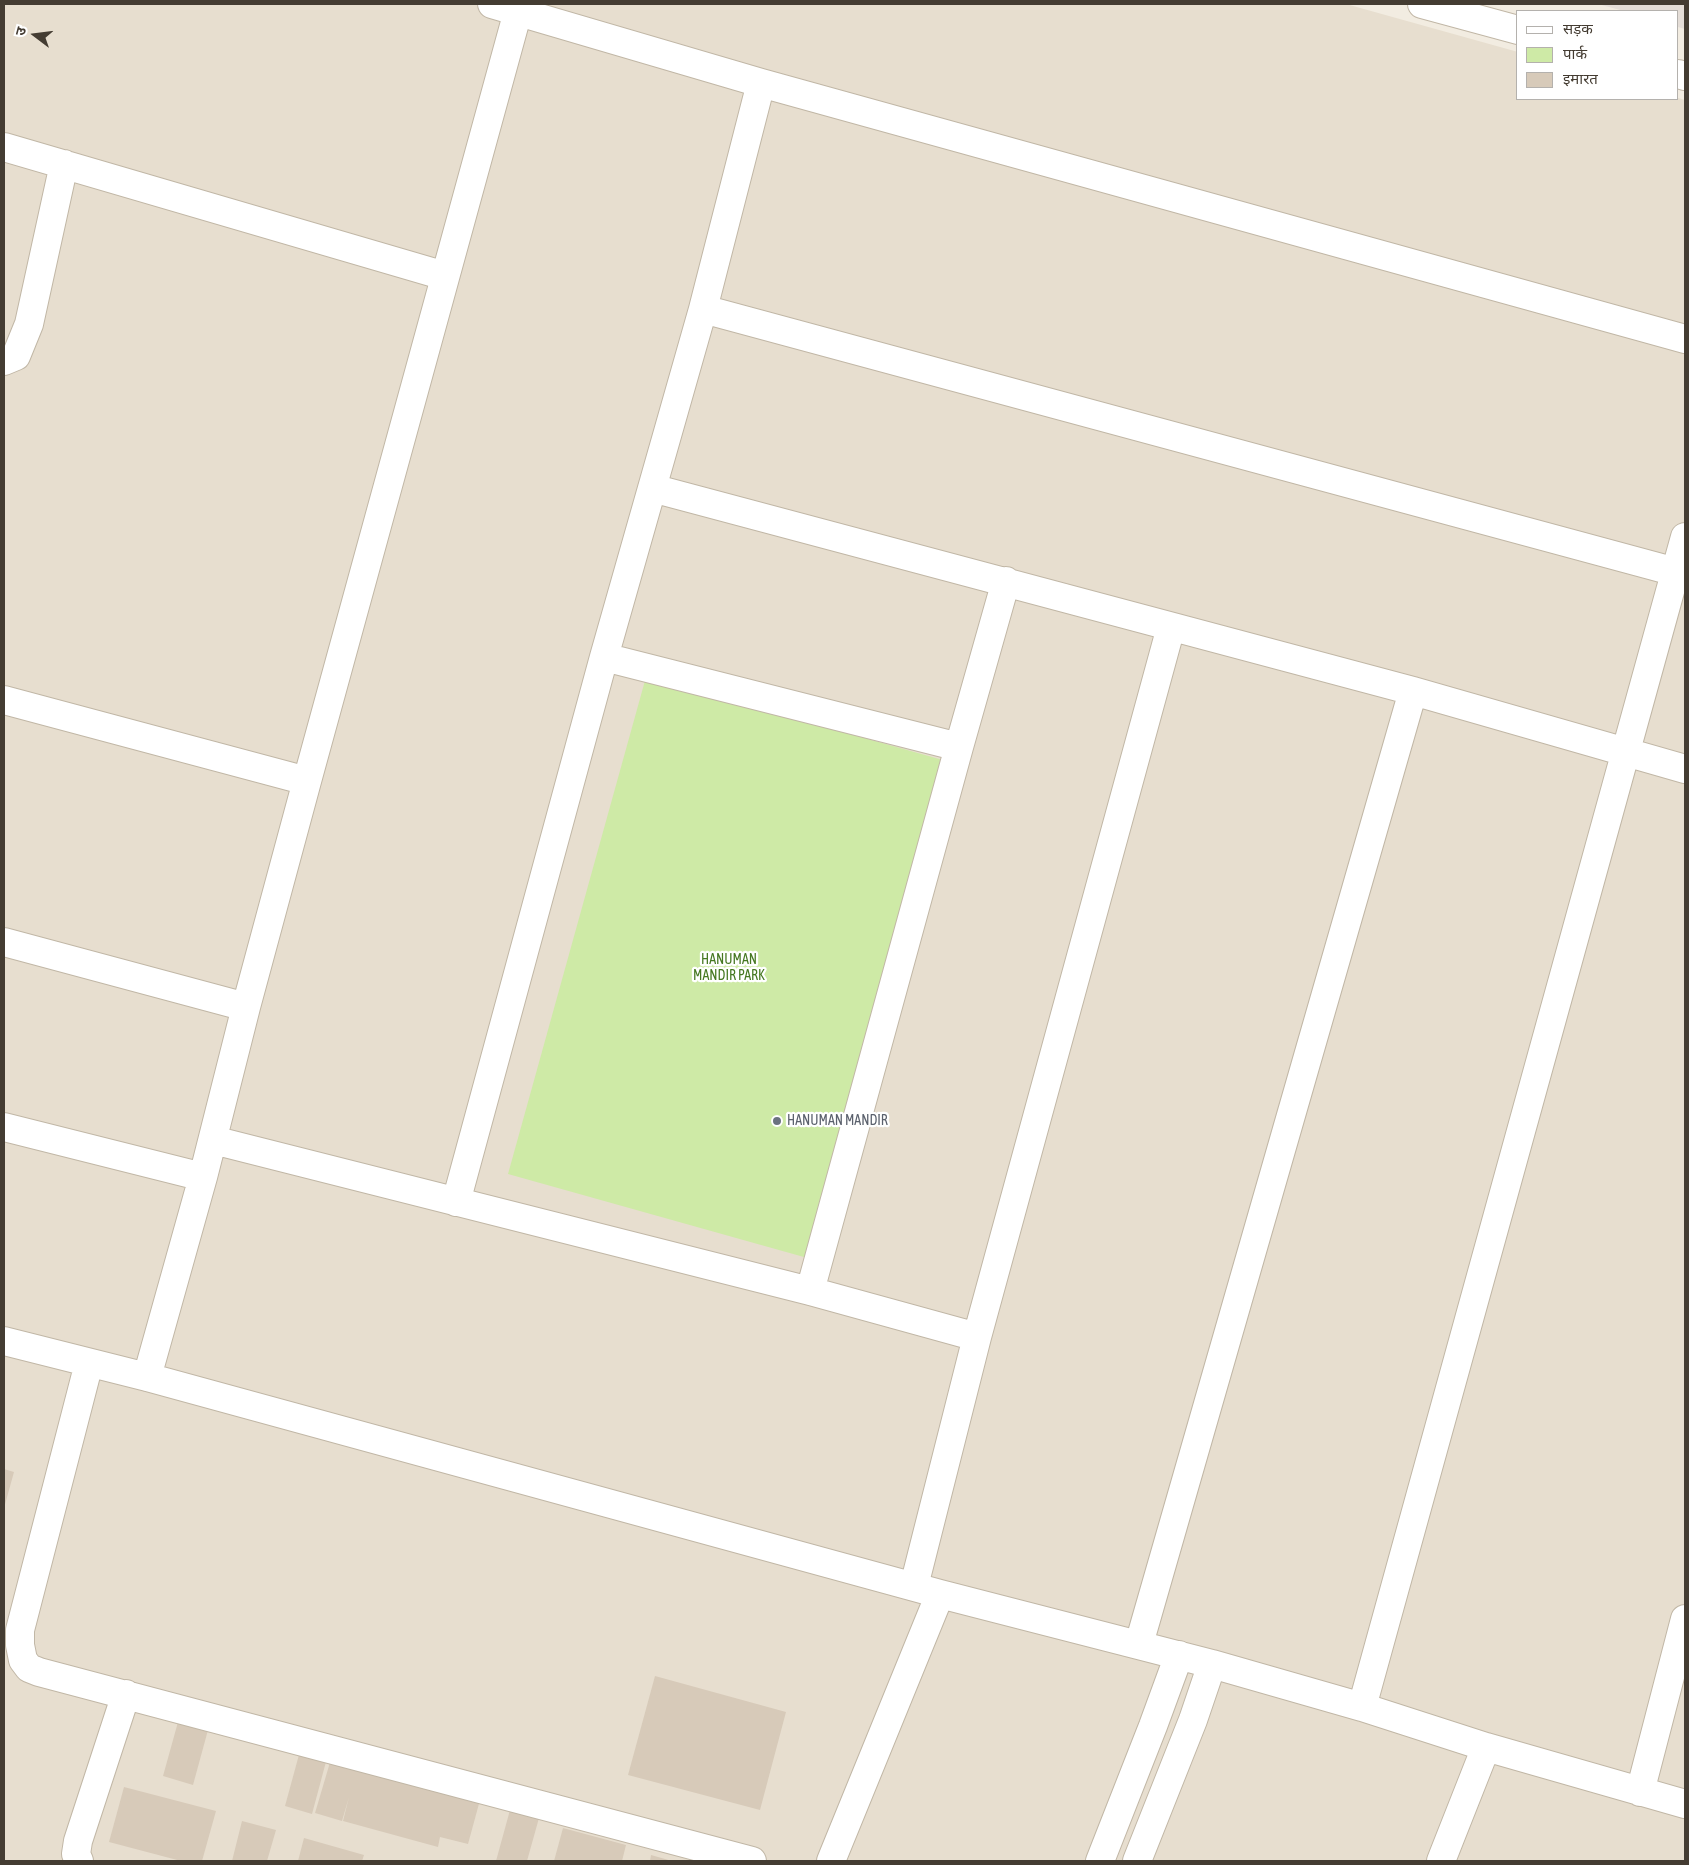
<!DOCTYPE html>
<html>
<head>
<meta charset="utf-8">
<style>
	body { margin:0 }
	#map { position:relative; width:1689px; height:1865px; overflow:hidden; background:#f2ece1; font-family:"Asap Condensed","Noto Sans Devanagari",sans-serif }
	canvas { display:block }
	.frame { position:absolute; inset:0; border:5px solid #443c32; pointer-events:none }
	.legend { position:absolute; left:1516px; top:10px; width:162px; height:90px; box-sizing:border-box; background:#fff; border:1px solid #b4b1ad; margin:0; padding:6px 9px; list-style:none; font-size:15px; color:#443c32 }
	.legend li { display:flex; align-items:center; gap:10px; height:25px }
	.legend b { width:25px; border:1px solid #b4b1ad }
	.north { position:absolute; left:10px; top:10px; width:50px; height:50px; -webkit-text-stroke:4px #fff; paint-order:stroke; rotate:285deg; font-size:14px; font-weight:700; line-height:20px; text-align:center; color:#443c32 }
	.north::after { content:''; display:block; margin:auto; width:18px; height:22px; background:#443c32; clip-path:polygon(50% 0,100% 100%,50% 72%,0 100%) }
</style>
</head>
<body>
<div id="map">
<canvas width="1689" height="1865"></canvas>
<div class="frame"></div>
<ul class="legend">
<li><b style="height:6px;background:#fff"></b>सड़क</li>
<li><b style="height:14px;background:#ceeaa6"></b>पार्क</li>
<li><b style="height:14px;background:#d7cab9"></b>इमारत</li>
</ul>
<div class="north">उ</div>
</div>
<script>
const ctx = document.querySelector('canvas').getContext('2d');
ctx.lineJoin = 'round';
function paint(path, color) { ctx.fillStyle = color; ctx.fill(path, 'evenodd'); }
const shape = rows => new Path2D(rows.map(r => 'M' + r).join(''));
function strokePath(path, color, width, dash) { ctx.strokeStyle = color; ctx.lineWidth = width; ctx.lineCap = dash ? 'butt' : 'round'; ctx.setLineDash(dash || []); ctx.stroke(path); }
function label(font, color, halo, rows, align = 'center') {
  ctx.font = font + ' "Asap Condensed",sans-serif'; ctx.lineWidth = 4.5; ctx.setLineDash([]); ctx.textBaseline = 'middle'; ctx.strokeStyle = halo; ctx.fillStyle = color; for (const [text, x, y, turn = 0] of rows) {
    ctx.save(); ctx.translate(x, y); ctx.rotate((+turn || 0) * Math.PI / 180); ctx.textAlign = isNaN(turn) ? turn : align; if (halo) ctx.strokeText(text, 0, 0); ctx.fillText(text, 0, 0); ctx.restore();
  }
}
paint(shape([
	[4,4,1346,4,1518,52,1518,99,1678,98,1685,100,1685,1861,4,1861]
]), '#e7decf');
paint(shape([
	[1598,4,1685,4,1685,29,1678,27,1678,11,1624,11]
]), '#e4ddd7');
paint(shape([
	[646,677,950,762,811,1259,508,1174]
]), '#ceeaa6');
paint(shape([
	[4,1469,14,1472,4,1508],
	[655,1676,786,1712,760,1810,628,1775],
	[178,1722,208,1730,193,1785,163,1776],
	[300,1751,327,1758,312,1814,285,1806],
	[331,1759,480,1800,468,1844,440,1837,438,1847,343,1821,349,1797,342,1821,315,1813],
	[124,1787,216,1811,202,1861,181,1861,109,1842],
	[510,1810,539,1818,527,1861,496,1861],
	[242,1821,276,1830,267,1861,232,1861],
	[563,1828,626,1845,622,1861,554,1861],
	[304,1838,364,1855,362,1861,298,1861],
	[651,1855,672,1861,650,1861]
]), '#d7cab9');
const minor = shape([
	[492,4,761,83,1685,339],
	[1422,4,1518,30],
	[1678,74,1685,76],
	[4,147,445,276],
	[703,309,1676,572],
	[4,361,16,356,29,324,64,164],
	[652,488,1413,691,1685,769],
	[604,657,959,747],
	[4,700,307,781],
	[4,942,246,1007],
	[4,1127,203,1177],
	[213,1140,810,1291,977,1337],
	[456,1202,604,657,703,309,761,83],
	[810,1291,959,747,1006,581],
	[4,1341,147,1377,940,1594,1212,1664,1362,1707,1486,1747,1685,1804],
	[89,1363,20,1630,20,1645,23,1660,29,1668,39,1672,752,1861],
	[147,1377,203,1177,246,1007,307,781,520,4],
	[914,1586,977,1337,1171,627],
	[1139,1644,1413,691],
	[1362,1707,1685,537],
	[1640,1792,1685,1619],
	[79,1861,76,1854,78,1841,126,1694],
	[831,1861,940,1594],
	[1100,1861,1153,1726,1179,1655],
	[1137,1861,1193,1720,1212,1664],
	[1441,1861,1486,1747]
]);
strokePath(minor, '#c1b7a6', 30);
strokePath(minor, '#fff', 28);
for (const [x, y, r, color] of [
	[777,1121,5,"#6b7280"]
]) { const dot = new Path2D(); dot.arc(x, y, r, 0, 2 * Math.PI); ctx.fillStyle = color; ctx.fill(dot); strokePath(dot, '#fff', 2); }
label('14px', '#467822', '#fff', [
	["HANUMAN",729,960],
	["MANDIR PARK",729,976]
]);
label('14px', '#5b616d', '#fff', [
	["HANUMAN MANDIR",787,1121]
], 'left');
</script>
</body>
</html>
